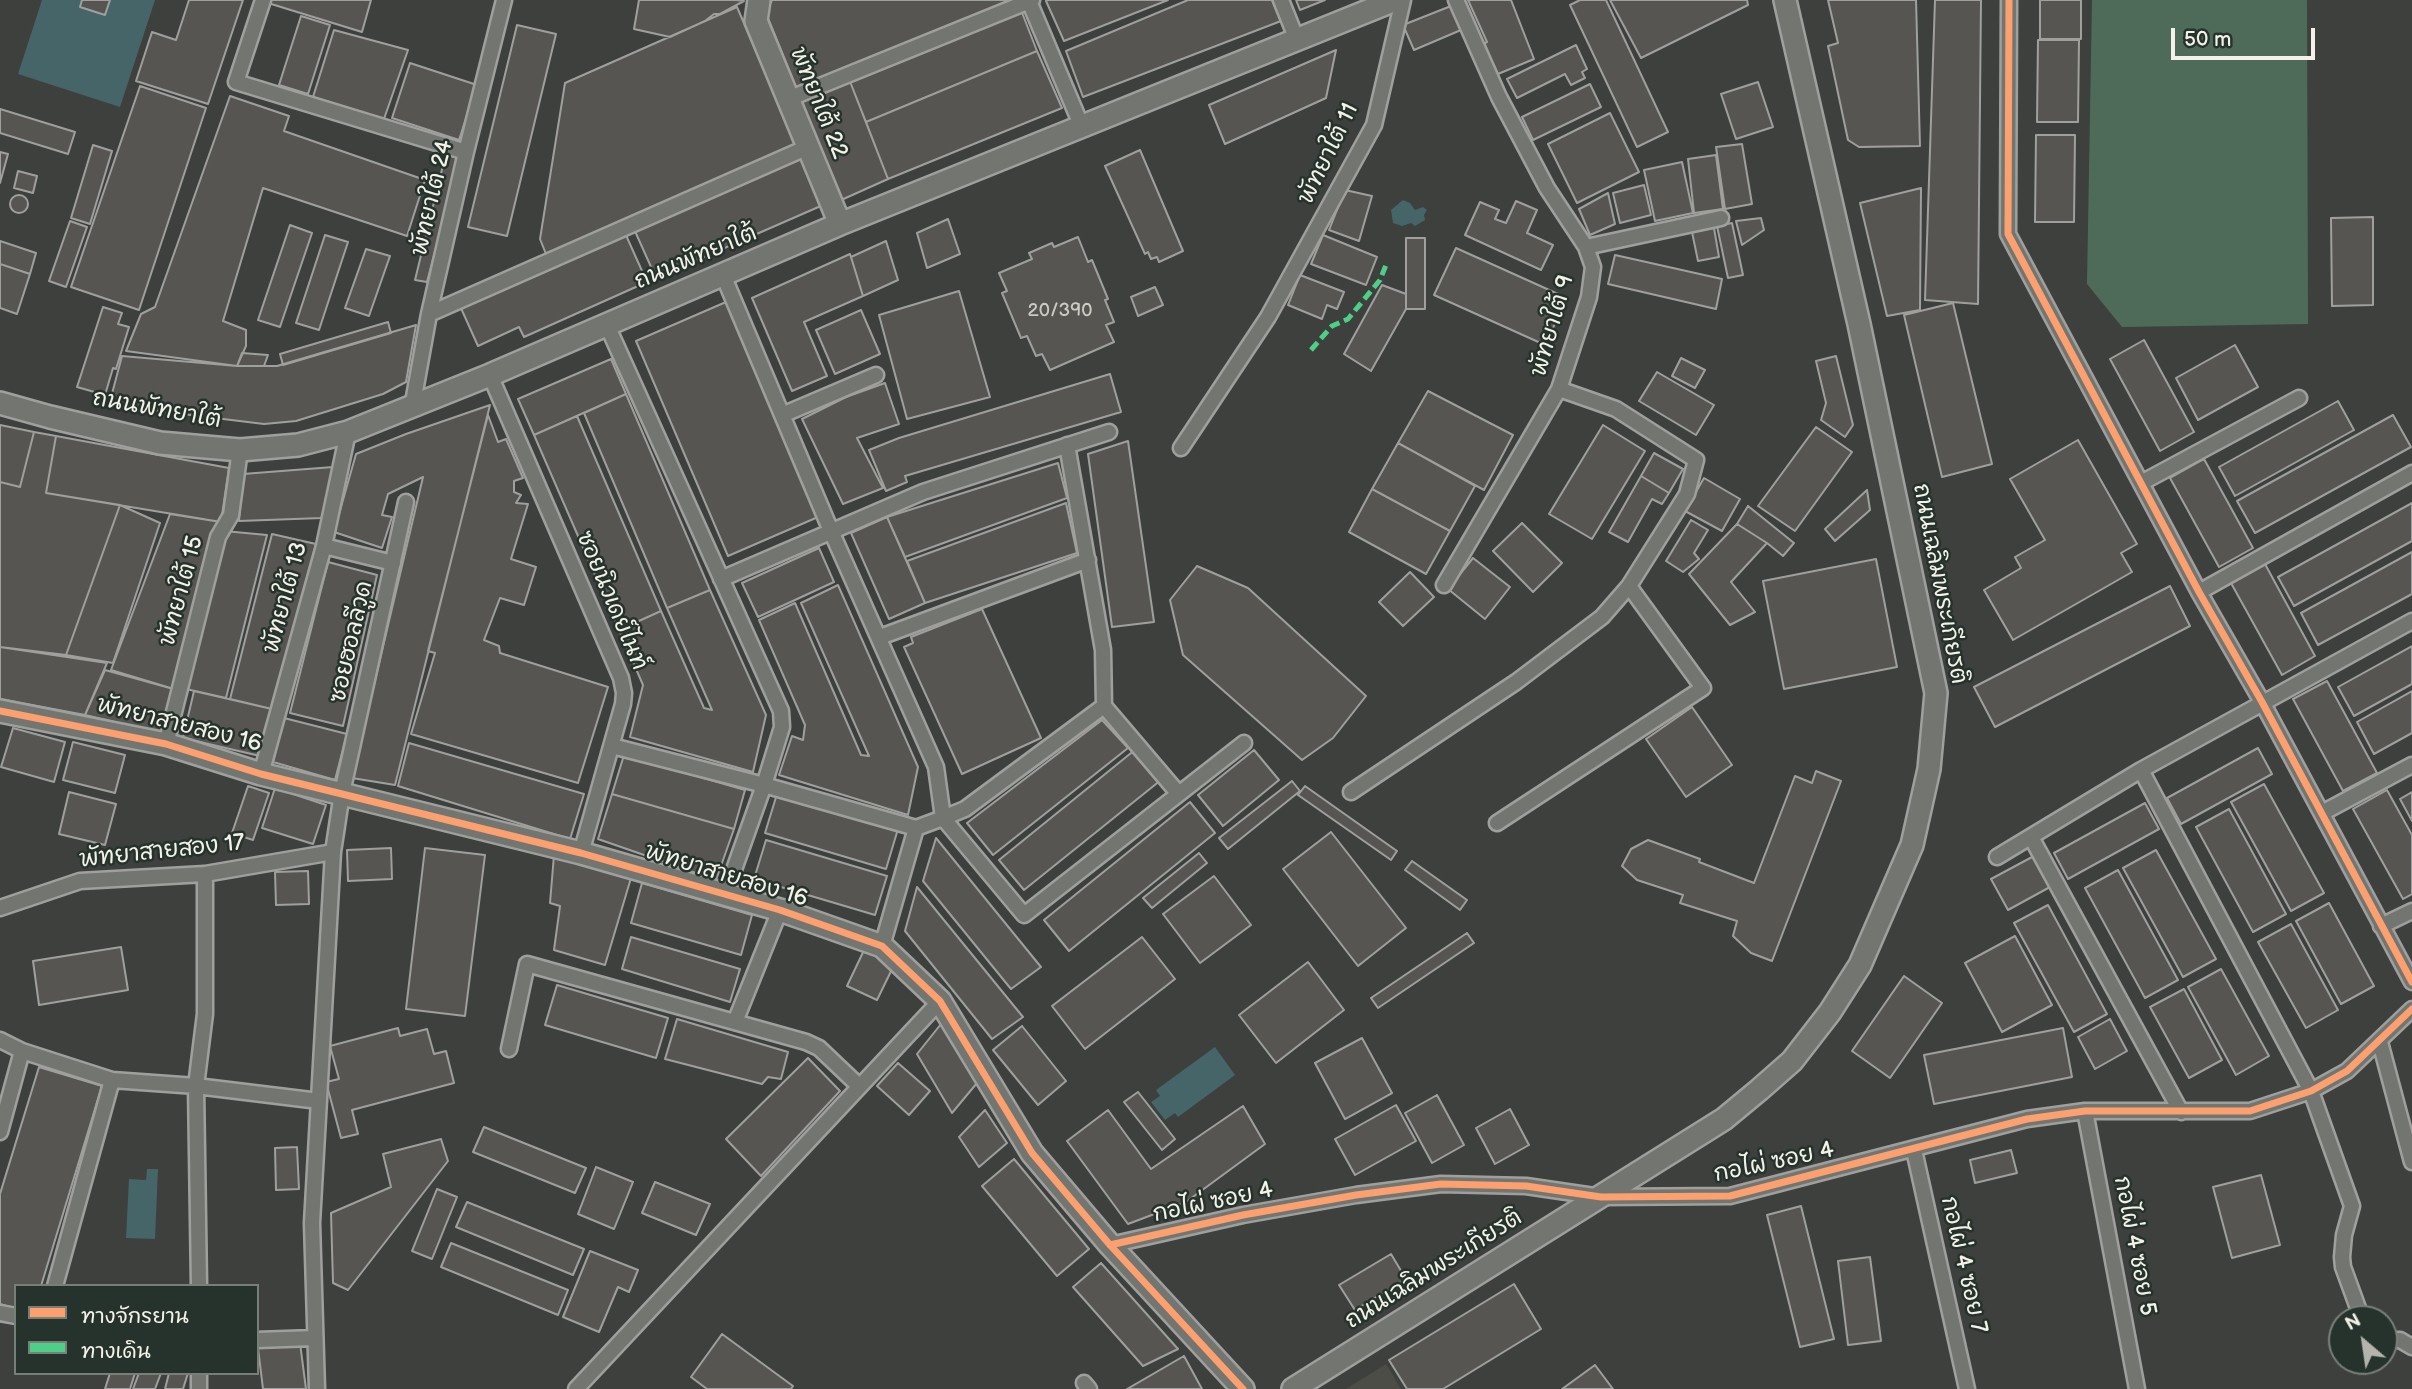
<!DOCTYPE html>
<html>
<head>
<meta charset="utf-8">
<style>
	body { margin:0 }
	#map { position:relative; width:2412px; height:1389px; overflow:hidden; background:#3d403d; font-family:"Balsamiq Sans","Playpen Sans Thai",sans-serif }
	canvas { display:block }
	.legend { position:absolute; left:14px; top:1284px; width:245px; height:91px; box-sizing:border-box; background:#26332d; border:2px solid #787f78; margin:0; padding:9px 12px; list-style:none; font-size:21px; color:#f4f1e8 }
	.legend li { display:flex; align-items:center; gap:14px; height:35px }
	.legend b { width:35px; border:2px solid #787f78 }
	.north { position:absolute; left:2328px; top:1305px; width:70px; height:70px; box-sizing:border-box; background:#26332d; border:2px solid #787f78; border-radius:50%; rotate:331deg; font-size:19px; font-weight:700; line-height:28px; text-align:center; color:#f4f1e8 }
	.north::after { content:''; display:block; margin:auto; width:24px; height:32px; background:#b4b3ac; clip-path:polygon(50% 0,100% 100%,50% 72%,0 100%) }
	.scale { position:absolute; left:2171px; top:28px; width:144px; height:32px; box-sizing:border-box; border:4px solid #f4f1e8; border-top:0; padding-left:9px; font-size:21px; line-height:24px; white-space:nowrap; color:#f4f1e8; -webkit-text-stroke:5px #26332d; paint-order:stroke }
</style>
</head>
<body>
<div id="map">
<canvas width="2412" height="1389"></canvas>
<ul class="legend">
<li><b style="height:9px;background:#fca06f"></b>ทางจักรยาน</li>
<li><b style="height:9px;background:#4dcf88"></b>ทางเดิน</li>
</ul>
<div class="north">N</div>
<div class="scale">50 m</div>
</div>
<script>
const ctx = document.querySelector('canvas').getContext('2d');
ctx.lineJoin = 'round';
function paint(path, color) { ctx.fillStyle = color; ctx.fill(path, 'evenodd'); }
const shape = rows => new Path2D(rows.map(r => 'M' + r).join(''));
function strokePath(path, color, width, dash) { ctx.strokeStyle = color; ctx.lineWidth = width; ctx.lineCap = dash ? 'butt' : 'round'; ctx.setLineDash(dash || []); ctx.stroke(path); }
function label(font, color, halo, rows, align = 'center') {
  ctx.font = font + ' "Balsamiq Sans","Playpen Sans Thai",sans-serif'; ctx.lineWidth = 5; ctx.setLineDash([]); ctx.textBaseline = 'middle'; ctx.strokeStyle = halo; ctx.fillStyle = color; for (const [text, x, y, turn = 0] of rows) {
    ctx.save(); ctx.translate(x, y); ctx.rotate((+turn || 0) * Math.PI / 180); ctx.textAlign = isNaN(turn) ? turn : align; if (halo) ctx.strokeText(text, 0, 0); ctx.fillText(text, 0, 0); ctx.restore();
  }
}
paint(shape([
	[1386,1364,1401,1389,1346,1389]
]), '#4d4d48');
paint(shape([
	[2092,0,2307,0,2308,324,2122,327,2087,284]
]), '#4e6b59');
paint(shape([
	[42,0,155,0,120,107,18,74],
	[1403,200,1410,203,1415,210,1423,207,1427,210,1424,215,1425,220,1415,226,1411,223,1402,226,1393,223,1391,210],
	[1215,1047,1235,1075,1178,1117,1175,1113,1165,1120,1151,1102,1160,1096,1156,1090],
	[147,1169,158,1169,155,1239,126,1238,129,1179,146,1180]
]), '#466569');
const building = shape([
	[82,0,110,0,105,15,80,7,82,0],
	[189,0,243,0,208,104,136,81,152,32,176,40,189,0],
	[269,0,371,0,362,32,268,3,269,0],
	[639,0,736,0,744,1,720,14,714,14,705,21,670,37,634,29,639,0],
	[772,0,1012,0,796,88,766,13,772,0],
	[1048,0,1168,0,1064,41,1046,1,1048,0],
	[1188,0,1272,0,1281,21,1083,97,1066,51,1188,0],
	[1296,0,1325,0,1300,10,1296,0],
	[1468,0,1511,0,1534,59,1498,74,1483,44,1487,42,1468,0],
	[1580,0,1606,0,1668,132,1637,147,1570,5,1580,0],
	[1610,0,1747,0,1748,5,1641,58,1610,0],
	[1828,0,1916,0,1920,146,1859,147,1848,140,1828,46,1838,43,1828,0],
	[1935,0,1981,0,1978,304,1925,300,1935,0],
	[2040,0,2081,0,2081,39,2040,39,2040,0],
	[1451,6,1461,30,1414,50,1403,25,1451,6],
	[737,7,797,146,546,254,540,239,565,83,737,7],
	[1021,10,1037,51,866,122,849,79,1021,10],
	[301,16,330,25,308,94,279,85,301,16],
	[517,25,556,34,507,236,468,227,517,25],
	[334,30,408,50,384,119,313,97,334,30],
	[2038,40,2079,40,2078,122,2037,122,2038,40],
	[1576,45,1587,69,1582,72,1585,78,1571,85,1565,74,1517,98,1507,79,1576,45],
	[1336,50,1326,98,1225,144,1209,105,1336,50],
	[1037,51,1062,108,888,179,866,122,1037,51],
	[410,63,477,85,459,140,392,118,410,63],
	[849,79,888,179,839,201,799,100,849,79],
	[1758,82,1773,127,1736,139,1721,94,1758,82],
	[1590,84,1601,107,1533,140,1522,117,1590,84],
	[140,86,206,108,139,310,71,287,140,86],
	[230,96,289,116,284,131,425,180,407,236,263,188,223,321,246,330,246,346,237,366,126,351,141,314,155,307,230,96],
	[0,109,75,132,68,154,0,133,0,109],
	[1610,113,1639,172,1577,203,1548,144,1610,113],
	[2036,135,2075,135,2074,222,2035,222,2036,135],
	[1742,144,1752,204,1725,209,1716,147,1742,144],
	[93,145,112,151,90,224,71,218,93,145],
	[1140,150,1183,251,1159,262,1157,257,1151,259,1148,252,1145,254,1105,166,1140,150],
	[0,152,8,154,0,183,0,152],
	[446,153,460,157,427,282,415,280,446,153],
	[800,155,823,205,656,278,634,229,800,155],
	[1716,155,1723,209,1694,213,1688,159,1716,155],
	[1682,162,1693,213,1655,221,1644,170,1682,162],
	[18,171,37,176,33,193,14,188,18,171],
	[1644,185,1651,215,1620,223,1613,193,1644,185],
	[1921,188,1920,310,1887,316,1860,203,1921,188],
	[1345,190,1372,196,1359,241,1329,230,1345,190],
	[1608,193,1615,224,1590,235,1579,209,1608,193],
	'10 204a9 9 0 1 1 18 0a9 9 0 1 1-18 0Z',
	[1516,201,1537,210,1527,233,1553,245,1541,270,1465,235,1480,202,1499,210,1495,219,1506,223,1516,201],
	[2373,217,2373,305,2332,306,2331,218,2373,217],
	[1761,218,1764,230,1742,245,1736,221,1761,218],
	[948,219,960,254,927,268,917,233,948,219],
	[70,221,87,227,66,287,49,281,70,221],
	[1732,223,1743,275,1728,278,1717,226,1732,223],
	[290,225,312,233,280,327,258,320,290,225],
	[1714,228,1719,257,1698,261,1692,232,1714,228],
	[625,233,647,282,524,337,519,327,478,346,460,306,625,233],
	[325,235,348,242,319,330,296,323,325,235],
	[1323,235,1377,257,1366,285,1311,264,1323,235],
	[1078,237,1088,262,1092,260,1108,299,1105,300,1114,322,1106,325,1114,342,1050,370,1042,354,1036,356,1027,336,1021,338,1002,293,1007,291,999,273,1032,259,1029,253,1052,243,1054,247,1078,237],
	[1406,238,1425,238,1425,309,1406,309,1406,238],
	[0,241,36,253,30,274,0,264,0,241],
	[886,241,898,280,863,296,851,257,886,241],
	[1456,248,1567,298,1545,345,1434,295,1456,248],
	[366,249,390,256,369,316,345,308,366,249],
	[850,254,863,296,804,322,827,376,792,391,752,298,850,254],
	[1615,255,1722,279,1716,309,1608,284,1615,255],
	[0,264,30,274,17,314,0,308,0,264],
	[1300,275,1344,292,1337,309,1327,305,1322,319,1288,305,1300,275],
	[1382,285,1406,294,1406,309,1371,371,1344,354,1382,285],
	[1155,287,1163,305,1138,316,1131,297,1155,287],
	[959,291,990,397,907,419,879,315,959,291],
	[726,302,818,517,728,556,636,341,726,302],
	[1953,303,1992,464,1942,477,1904,315,1953,303],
	[103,307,122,313,118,324,129,327,116,369,113,368,105,395,77,387,103,307],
	[861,310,880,354,835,374,816,330,861,310],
	[388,322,391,333,283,365,280,354,388,322],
	[416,325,406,382,383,394,296,421,264,424,109,405,122,356,237,366,277,366,416,325],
	[2144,340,2194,432,2160,451,2110,359,2144,340],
	[2235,345,2258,387,2198,420,2176,378,2235,345],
	[242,353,268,355,264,366,237,366,242,353],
	[1836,356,1853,425,1845,437,1821,420,1826,403,1816,361,1836,356],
	[1681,358,1705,370,1695,388,1672,376,1681,358],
	[611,359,626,394,534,435,518,399,611,359],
	[1657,372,1714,405,1696,435,1639,401,1657,372],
	[1110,374,1121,412,905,476,907,482,886,491,869,450,899,438,1110,374],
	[885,383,899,424,857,438,883,488,843,504,802,419,846,397,885,383],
	[1428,391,1513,435,1484,490,1398,443,1428,391],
	[626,394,710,590,667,608,584,413,626,394],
	[2338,401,2354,430,2235,496,2219,467,2338,401],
	[490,405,395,785,352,778,423,477,388,494,382,515,392,517,382,548,334,532,356,454,406,434,490,405],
	[488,415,498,442,506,439,523,478,514,481,514,492,521,495,516,503,528,504,511,559,536,567,524,605,500,598,484,640,499,646,500,653,608,687,578,783,411,734,435,653,428,651,488,415],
	[2393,415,2411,447,2255,533,2237,501,2393,415],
	[577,416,661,611,619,630,534,435,577,416],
	[0,425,34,432,20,487,0,482,0,425],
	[1603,425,1645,451,1592,539,1549,514,1603,425],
	[1816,427,1852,452,1795,531,1758,506,1816,427],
	[34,432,56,436,46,493,120,505,66,655,0,647,0,482,20,487,34,432],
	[56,436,229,468,221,522,46,493,56,436],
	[2078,440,2137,544,2121,553,2132,572,2013,640,1984,590,2021,568,2015,557,2045,540,2010,479,2078,440],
	[1128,441,1154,622,1112,627,1088,454,1128,441],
	[1398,443,1475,486,1450,531,1372,489,1398,443],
	[1654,453,1683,469,1669,493,1641,476,1654,453],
	[2204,459,2253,548,2219,567,2170,478,2204,459],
	[1058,463,1067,498,905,557,887,517,1058,463],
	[333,467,322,518,239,521,243,474,333,467],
	[1641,476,1669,493,1662,504,1652,499,1628,542,1609,532,1641,476],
	[1704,478,1740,499,1722,531,1685,511,1704,478],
	[1372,489,1450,531,1426,574,1349,532,1372,489],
	[1867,490,1870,510,1835,541,1825,529,1867,490],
	[1066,503,1077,553,925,603,907,561,1066,503],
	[2412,503,2412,541,2294,606,2278,577,2412,503],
	[120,505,160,523,113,663,66,655,120,505],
	[1748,506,1794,543,1783,556,1767,543,1737,524,1748,506],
	[170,514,221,522,177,690,111,670,170,514],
	[887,517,925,603,889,619,851,533,887,517],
	[1691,520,1708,530,1694,553,1699,559,1683,572,1666,561,1691,520],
	[1522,523,1562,563,1533,592,1493,551,1522,523],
	[1737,524,1767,543,1731,582,1755,612,1730,625,1689,574,1737,524],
	[224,531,267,535,226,698,186,689,224,531],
	[272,534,316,544,272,709,230,699,272,534],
	[819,548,834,582,758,617,742,583,819,548],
	[2412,552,2412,594,2318,645,2301,613,2412,552],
	[1473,558,1510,587,1485,619,1448,589,1473,558],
	[1876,559,1897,667,1784,689,1763,581,1876,559],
	[328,562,377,575,343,726,290,713,328,562],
	[2265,564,2315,656,2282,675,2231,583,2265,564],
	[1197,566,1248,588,1366,696,1333,738,1302,760,1183,655,1170,600,1197,566],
	[1410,572,1434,597,1403,626,1379,602,1410,572],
	[838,585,918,767,908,815,779,775,792,736,803,740,805,725,759,620,795,603,861,755,869,756,801,603,838,585],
	[2170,586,2190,626,1995,727,1974,687,2170,586],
	[710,590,766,715,753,772,630,737,643,685,619,630,661,611,704,708,712,710,667,608,710,590],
	[982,609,1041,738,962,774,904,647,913,643,911,637,982,609],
	[2412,646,2412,684,2354,716,2338,687,2412,646],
	[0,647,107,663,85,715,0,699,0,647],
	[105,670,177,690,165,734,85,715,105,670],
	[2327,681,2377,773,2343,791,2293,699,2327,681],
	[194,691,272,709,260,756,183,738,194,691],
	[2412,691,2412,733,2374,754,2357,722,2412,691],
	[1692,707,1732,765,1686,797,1646,739,1692,707],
	[284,718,347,734,335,780,273,762,284,718],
	[1102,720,1128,748,993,855,967,823,1102,720],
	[13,728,65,742,54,782,1,767,13,728],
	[73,742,125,755,115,793,63,780,73,742],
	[409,743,584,794,570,839,398,786,409,743],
	[2258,748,2272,774,2181,824,2167,798,2258,748],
	[1136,749,1161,780,1024,890,999,860,1136,749],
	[1254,750,1279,780,1223,826,1198,795,1254,750],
	[624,755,745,790,734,829,612,794,624,755],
	[1816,771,1841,781,1772,961,1751,953,1733,936,1737,921,1680,903,1683,895,1637,880,1622,866,1631,849,1648,840,1700,859,1699,862,1754,883,1795,776,1812,783,1816,771],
	[1292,781,1300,791,1228,849,1219,838,1292,781],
	[2264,784,2324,893,2291,911,2231,802,2264,784],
	[248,786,269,793,253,840,232,833,248,786],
	[1305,786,1397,851,1391,860,1298,795,1305,786],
	[275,788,326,805,313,844,262,828,275,788],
	[2387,790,2412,835,2412,894,2403,899,2353,809,2387,790],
	[69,792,116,804,105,845,59,834,69,792],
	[2412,792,2412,821,2400,799,2412,792],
	[612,794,734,829,716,880,598,839,612,794],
	[777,794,898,829,886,869,765,833,777,794],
	[1190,802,1215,833,1069,951,1044,920,1190,802],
	[2145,803,2159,829,2068,879,2054,853,2145,803],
	[2229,809,2286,914,2253,932,2196,827,2229,809],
	[1331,832,1406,928,1358,966,1283,869,1331,832],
	[936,838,1041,967,1011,989,923,881,936,838],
	[766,840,887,876,875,915,754,879,766,840],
	[391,848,392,879,348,881,347,850,391,848],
	[425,848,485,855,465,1016,406,1009,425,848],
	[2156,850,2216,959,2183,977,2123,868,2156,850],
	[1199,853,1207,863,1152,908,1143,898,1199,853],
	[554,855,631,878,605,965,554,950,560,906,550,903,554,855],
	[2034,856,2050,887,2008,910,1991,879,2034,856],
	[1412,861,1467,900,1460,910,1405,870,1412,861],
	[2118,870,2178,980,2145,998,2085,888,2118,870],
	[308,871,309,904,276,905,275,872,308,871],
	[1214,876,1251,925,1200,963,1163,914,1214,876],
	[642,883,752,915,741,955,631,923,642,883],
	[917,887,1023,1017,992,1039,905,931,917,887],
	[2329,903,2374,986,2341,1004,2296,921,2329,903],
	[2048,905,2107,1014,2074,1032,2014,923,2048,905],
	[2291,924,2338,1010,2306,1028,2258,942,2291,924],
	[1467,933,1474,943,1378,1008,1371,998,1467,933],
	[2015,936,2052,1005,2002,1032,1965,963,2015,936],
	[631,937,740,969,730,1002,622,969,631,937],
	[1142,937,1175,979,1085,1049,1052,1006,1142,937],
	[866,946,896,961,877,1000,847,986,866,946],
	[121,947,128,990,39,1005,33,961,121,947],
	[1308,962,1344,1010,1276,1063,1239,1015,1308,962],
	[2221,969,2269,1056,2236,1075,2188,987,2221,969],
	[1904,976,1942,1003,1890,1078,1852,1051,1904,976],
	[557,985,668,1018,656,1058,545,1025,557,985],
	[2184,989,2222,1060,2189,1078,2150,1007,2184,989],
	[677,1019,788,1052,781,1079,768,1077,762,1084,665,1059,677,1019],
	[2110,1019,2127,1051,2095,1069,2078,1037,2110,1019],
	[941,1024,977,1083,952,1113,917,1054,941,1024],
	[1022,1026,1066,1081,1038,1105,993,1050,1022,1026],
	[398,1028,400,1036,427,1029,434,1054,446,1051,454,1083,352,1110,358,1134,341,1138,326,1082,339,1079,330,1046,398,1028],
	[2063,1028,2072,1077,1934,1104,1924,1055,2063,1028],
	[1362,1038,1392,1093,1345,1119,1315,1063,1362,1038],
	[808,1058,840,1091,761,1176,726,1139,808,1058],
	[898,1063,930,1091,909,1115,877,1086,898,1063],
	[39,1067,102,1086,41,1286,16,1286,16,1309,0,1304,0,1194,39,1067],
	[1138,1092,1175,1139,1162,1150,1124,1102,1138,1092],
	[1437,1095,1464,1145,1432,1163,1405,1113,1437,1095],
	[1396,1105,1416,1141,1355,1175,1335,1139,1396,1105],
	[1243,1106,1265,1144,1186,1202,1128,1224,1067,1141,1108,1110,1151,1169,1243,1106],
	[1510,1109,1529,1145,1495,1164,1476,1128,1510,1109],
	[985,1110,1007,1143,979,1167,959,1137,985,1110],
	[484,1127,586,1168,575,1193,473,1152,484,1127],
	[441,1139,448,1161,348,1290,333,1283,331,1213,391,1187,383,1154,441,1139],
	[297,1147,299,1189,276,1190,275,1148,297,1147],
	[2011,1150,2017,1173,1975,1183,1970,1160,2011,1150],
	[1014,1159,1089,1249,1057,1276,982,1186,1014,1159],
	[596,1167,633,1182,614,1229,578,1214,596,1167],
	[2261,1175,2280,1245,2232,1258,2213,1187,2261,1175],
	[655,1182,710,1204,696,1235,642,1213,655,1182],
	[437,1189,457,1197,432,1259,412,1251,437,1189],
	[467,1202,584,1249,573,1275,456,1227,467,1202],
	[1801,1206,1834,1339,1800,1347,1767,1215,1801,1206],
	[451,1243,568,1290,558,1315,441,1267,451,1243],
	[590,1251,638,1270,629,1292,618,1287,599,1332,563,1317,590,1251],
	[1391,1254,1406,1279,1355,1310,1339,1285,1391,1254],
	[1870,1257,1881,1341,1848,1345,1838,1261,1870,1257],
	[1101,1263,1178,1349,1143,1366,1073,1287,1101,1263],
	[1514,1284,1541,1329,1443,1389,1407,1389,1389,1360,1514,1284],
	[722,1334,793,1386,791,1389,707,1389,691,1377,722,1334],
	[300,1343,306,1389,263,1389,258,1348,300,1343],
	[1184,1356,1202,1389,1127,1389,1184,1356],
	[1595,1365,1613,1389,1562,1389,1595,1365],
	[110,1373,135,1373,130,1389,105,1389,110,1373],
	[139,1373,161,1373,155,1389,133,1389,139,1373],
	[169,1373,188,1373,183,1389,165,1389,169,1373]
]);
paint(building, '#565552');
strokePath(building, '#9fa09d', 2);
const street = shape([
	[263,0,236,82,466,152],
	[1281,0,1297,40],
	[2009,0,2008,234,2199,592,2262,702,2412,982],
	[1029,1,1082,127],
	[788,99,1032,0],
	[1586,247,1721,218],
	[723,275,831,531,936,767,943,818,916,828,882,946],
	[429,314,808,147],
	[607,325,781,711,782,727,764,785,725,895],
	[490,375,621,678,624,693,623,704,581,853],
	[412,408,429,314,466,152,504,0],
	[782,415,876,375],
	[1067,445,1103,650,1104,706,1178,793],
	[1181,448,1268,317,1374,125,1403,0],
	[2141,483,2299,398],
	[324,546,393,563],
	[721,579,923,492,1109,432],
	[1444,585,1559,389,1589,297,1593,267,1586,247,1547,188,1499,97,1456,0],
	[2199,592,2412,473],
	[880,637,1088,560],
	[1104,706,965,809,943,818,1024,915,1244,743],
	[166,744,218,537,231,515,240,450],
	[612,746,764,785,916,828],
	[2141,770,2311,1091,2352,1206,2344,1235,2342,1257,2343,1267,2362,1319],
	[261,774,324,546,348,432],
	[1351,792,1516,682,1602,617,1629,586,1687,494,1696,460,1616,409,1559,389],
	[2322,813,2412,765],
	[1497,823,1703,688,1629,586],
	[2031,837,2181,1112],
	[1997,857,2141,770,2412,621],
	[0,908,80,881,205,874,333,852],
	[2381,926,2412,911],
	[735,1022,780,910],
	[0,1040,22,1051,112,1080,196,1086,319,1101],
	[2380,1042,2412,1162],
	[509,1049,527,964,806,1042,819,1048,859,1086],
	[2085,1111,2137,1389],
	[0,1132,22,1051],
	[1914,1150,1967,1389],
	[1110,1245,1243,1215,1356,1195,1441,1184,1526,1186,1601,1197,1730,1196,2027,1119,2085,1111,2250,1111,2311,1091,2347,1071,2412,1009],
	[55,1286,112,1080],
	[199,1286,196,1086,205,1014,205,874],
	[0,1313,16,1316],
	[257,1340,314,1338],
	[2384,1340,2400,1340,2412,1347],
	[1084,1383,1089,1389],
	[199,1389,199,1373],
	[317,1389,312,1223,333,852,342,793,406,502],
	[576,1389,940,1001]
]);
const secondary = shape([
	[759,0,756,21,840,224],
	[0,403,50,417,160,443,240,450,298,445,348,432,490,375,840,224,1395,0],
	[0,711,166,744,261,774,581,853,780,910,882,946,940,1001,1032,1153,1110,1245,1243,1389],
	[1293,1389,1724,1119,1759,1090,1792,1061,1830,1012,1860,965,1912,845,1929,769,1936,693,1859,324,1785,0]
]);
strokePath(street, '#9fa09d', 19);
strokePath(secondary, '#9fa09d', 26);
strokePath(street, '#737570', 14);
strokePath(secondary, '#737570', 21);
strokePath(shape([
	[1311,350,1332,326,1348,319,1380,280,1386,265]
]), '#4dcf88', 5, [10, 5]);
strokePath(shape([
	[2009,0,2008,234,2199,592,2262,702,2412,982],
	[0,711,166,744,261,774,581,853,780,910,882,946,940,1001,1032,1153,1110,1245,1243,1389],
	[1110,1245,1243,1215,1356,1195,1441,1184,1526,1186,1601,1197,1730,1196,2027,1119,2085,1111,2250,1111,2311,1091,2347,1071,2412,1009]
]), '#fca06f', 7);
label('19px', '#cccac2', null, [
	["20/390",1060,311]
]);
label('23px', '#f4f1e8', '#26332d', [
	["พัทยาใต้ 22",818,103,68],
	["พัทยาใต้ 11",1329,154,-64],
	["พัทยาใต้ 24",433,198,-77],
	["ถนนพัทยาใต้",696,258,-23],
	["พัทยาใต้ 9",1553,326,-74],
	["ถนนพัทยาใต้",157,410,10],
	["ถนนเฉลิมพระเกียรติ",1939,584,79],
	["พัทยาใต้ 15",182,591,-75],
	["พัทยาใต้ 13",286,598,-75],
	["ซอยนิวเดย์ไนท์",611,601,67],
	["ซอยฮอลลีวูด",352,642,-77],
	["พัทยาสายสอง 16",179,725,14],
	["พัทยาสายสอง 17",162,852,-6],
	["พัทยาสายสอง 16",726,876,17],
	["กอไผ่ ซอย 4",1774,1163,-12],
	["กอไผ่ ซอย 4",1213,1203,-12],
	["กอไผ่ 4 ซอย 5",2134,1246,79],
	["กอไผ่ 4 ซอย 7",1963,1265,77],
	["ถนนเฉลิมพระเกียรติ",1434,1270,-32]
]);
</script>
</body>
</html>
